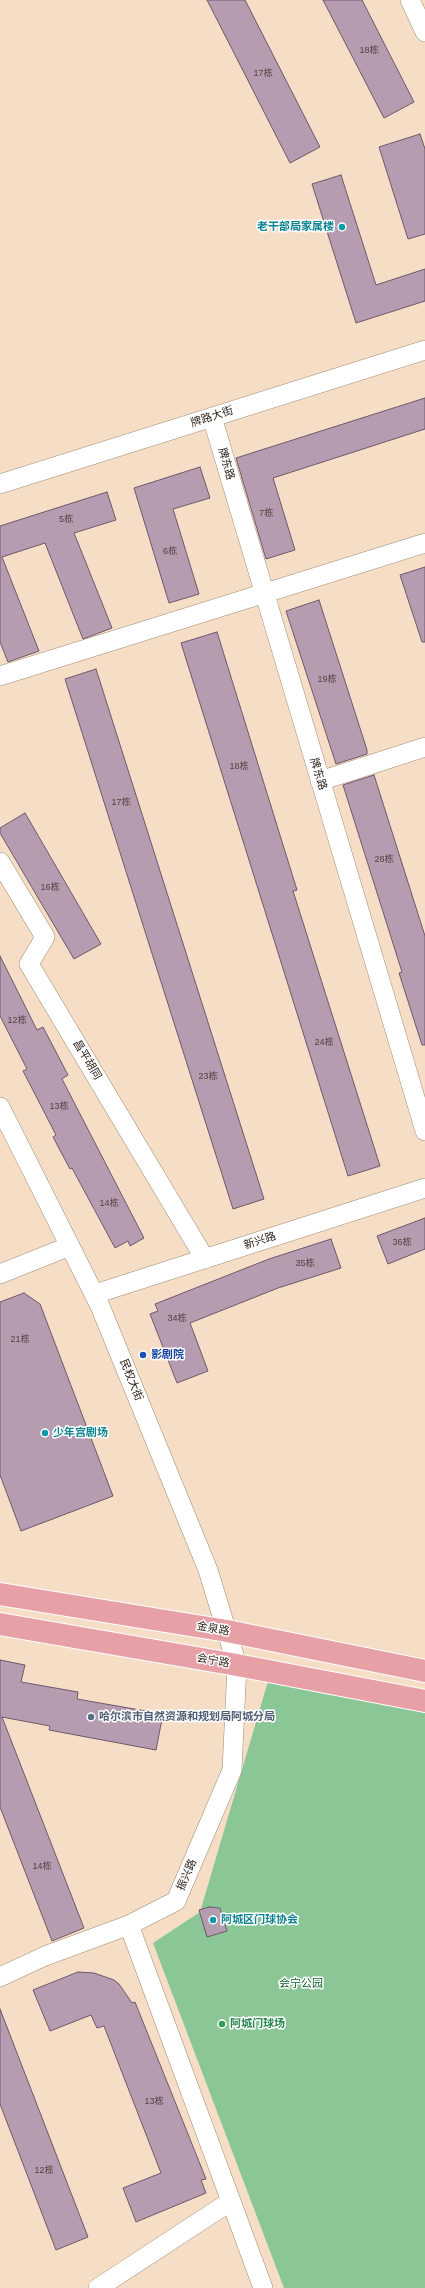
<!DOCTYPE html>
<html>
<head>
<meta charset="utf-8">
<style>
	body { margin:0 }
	canvas { display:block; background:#f5dec5 }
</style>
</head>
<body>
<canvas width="425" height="2288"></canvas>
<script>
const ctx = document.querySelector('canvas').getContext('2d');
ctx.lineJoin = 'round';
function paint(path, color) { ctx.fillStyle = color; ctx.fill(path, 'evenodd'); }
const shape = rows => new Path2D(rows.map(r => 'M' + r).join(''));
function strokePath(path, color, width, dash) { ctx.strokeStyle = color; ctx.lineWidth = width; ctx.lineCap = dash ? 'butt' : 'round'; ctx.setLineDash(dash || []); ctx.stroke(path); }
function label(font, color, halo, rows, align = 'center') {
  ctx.font = font + ' Arial,"Noto Sans SC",sans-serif'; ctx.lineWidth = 3; ctx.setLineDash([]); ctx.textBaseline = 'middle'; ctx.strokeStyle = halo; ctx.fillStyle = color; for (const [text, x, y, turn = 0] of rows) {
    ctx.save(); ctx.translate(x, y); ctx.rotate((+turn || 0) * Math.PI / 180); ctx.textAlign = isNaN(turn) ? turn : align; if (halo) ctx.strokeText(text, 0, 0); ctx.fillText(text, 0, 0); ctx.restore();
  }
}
paint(shape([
	[269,1678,425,1710,425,2288,284,2288,153,1943,200,1912]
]), '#8bc696');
const building = shape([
	[207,0,245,0,320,147,290,163,207,0],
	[323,0,362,0,414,102,384,118,323,0],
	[420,134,425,149,425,234,408,239,379,147,420,134],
	[341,175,376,285,425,269,425,301,356,323,312,184,341,175],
	[425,398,425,429,273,478,295,550,266,559,236,458,425,398],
	[200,467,210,498,173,509,199,594,169,603,134,488,200,467],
	[107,492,116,520,74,533,112,628,83,639,45,543,2,557,39,651,8,662,0,642,0,526,107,492],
	[425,567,425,642,422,642,400,575,425,567],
	[319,600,367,750,367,754,336,764,286,611,319,600],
	[217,632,297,890,293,891,380,1166,348,1176,181,643,217,632],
	[96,669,264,1199,233,1209,65,679,96,669],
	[374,775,425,936,425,1045,422,1045,399,973,402,972,343,785,374,775],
	[25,813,101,944,74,959,0,833,0,828,25,813],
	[0,956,37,1030,43,1027,68,1075,62,1079,144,1238,130,1246,128,1241,115,1248,72,1168,70,1169,53,1137,56,1135,23,1071,27,1069,0,1016,0,956],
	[425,1218,425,1249,388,1264,377,1236,425,1218],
	[331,1239,341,1268,278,1288,190,1323,208,1371,177,1383,150,1314,158,1311,155,1304,269,1259,331,1239],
	[24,1293,40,1304,113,1496,21,1531,0,1475,0,1302,24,1293],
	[0,1660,25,1665,21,1682,78,1692,77,1699,163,1714,156,1750,49,1730,50,1726,2,1717,84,1928,52,1941,0,1807,0,1660],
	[209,1907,220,1908,227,1931,207,1937,199,1910,209,1907],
	[78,1972,94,1973,114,1980,119,1984,132,2003,135,2002,206,2179,201,2180,206,2193,136,2222,123,2188,161,2173,104,2026,97,2028,91,2015,50,2031,33,1990,78,1972],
	[0,2009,88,2237,56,2250,0,2104,0,2009]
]);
paint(building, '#b69cb0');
strokePath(building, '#6f576a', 1);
const minor = shape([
	[410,0,425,32],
	[212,417,425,1131],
	[0,484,425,350],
	[0,676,425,543],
	[320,781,425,747],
	[0,862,45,937,29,964,205,1259],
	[0,1107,100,1306,208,1570,237,1665,232,1770,176,1901,129,1925,45,1956,0,1977],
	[0,1274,70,1246],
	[95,1294,425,1188],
	[129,1925,263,2288],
	[98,2288,231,2201]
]);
const major = shape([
	[0,1594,227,1631,425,1671],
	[0,1624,237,1665,425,1701]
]);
strokePath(minor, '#9f8a73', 20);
strokePath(major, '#fff', 24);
strokePath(minor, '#fff', 19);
strokePath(major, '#e8a0a7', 22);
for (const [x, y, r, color] of [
	[342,227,4,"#0f9aa8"],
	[143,1355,4,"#1a4fb4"],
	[45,1433,4,"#0f9aa8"],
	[91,1717,4,"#5c6f8a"],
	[213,1920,4,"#0f9aa8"],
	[222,2024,4,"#2e9e5b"]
]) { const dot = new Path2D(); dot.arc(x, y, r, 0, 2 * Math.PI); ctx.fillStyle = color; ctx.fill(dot); strokePath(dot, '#fff', 1.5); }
label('9px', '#504341', null, [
	["18栋",369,51],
	["17栋",263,74],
	["7栋",266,514],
	["5栋",66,520],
	["6栋",170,552],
	["19栋",327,680],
	["18栋",239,767],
	["17栋",121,803],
	["28栋",384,860],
	["16栋",50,888],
	["12栋",17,1021],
	["24栋",324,1043],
	["23栋",208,1077],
	["13栋",59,1107],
	["14栋",109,1204],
	["36栋",402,1243],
	["35栋",305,1264],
	["34栋",177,1319],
	["21栋",20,1340],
	["14栋",42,1867],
	["13栋",154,2102],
	["12栋",44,2171]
]);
label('bold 11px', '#0d838f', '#fff', [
	["老干部局家属楼",334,227,"right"],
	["少年宫剧场",53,1433],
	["阿城区门球协会",221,1920]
], 'left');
label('11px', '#2e251c', '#fff', [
	["牌路大街",212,417,-18],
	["牌东路",226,464,74],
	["牌东路",318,774,73],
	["昌平胡同",87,1060,59],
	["新兴路",260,1241,-18],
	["民权大街",131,1380,68],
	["金泉路",213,1629,10],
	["会宁路",213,1661,10],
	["振兴路",187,1875,-67]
]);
label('bold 11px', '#164399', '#fff', [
	["影剧院",151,1355]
], 'left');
label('bold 11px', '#4e5e75', '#fff', [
	["哈尔滨市自然资源和规划局阿城分局",99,1717]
], 'left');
label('11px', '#17632f', '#fff', [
	["会宁公园",301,1984]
]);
label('bold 11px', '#27864d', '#fff', [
	["阿城门球场",230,2024]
], 'left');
</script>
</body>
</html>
